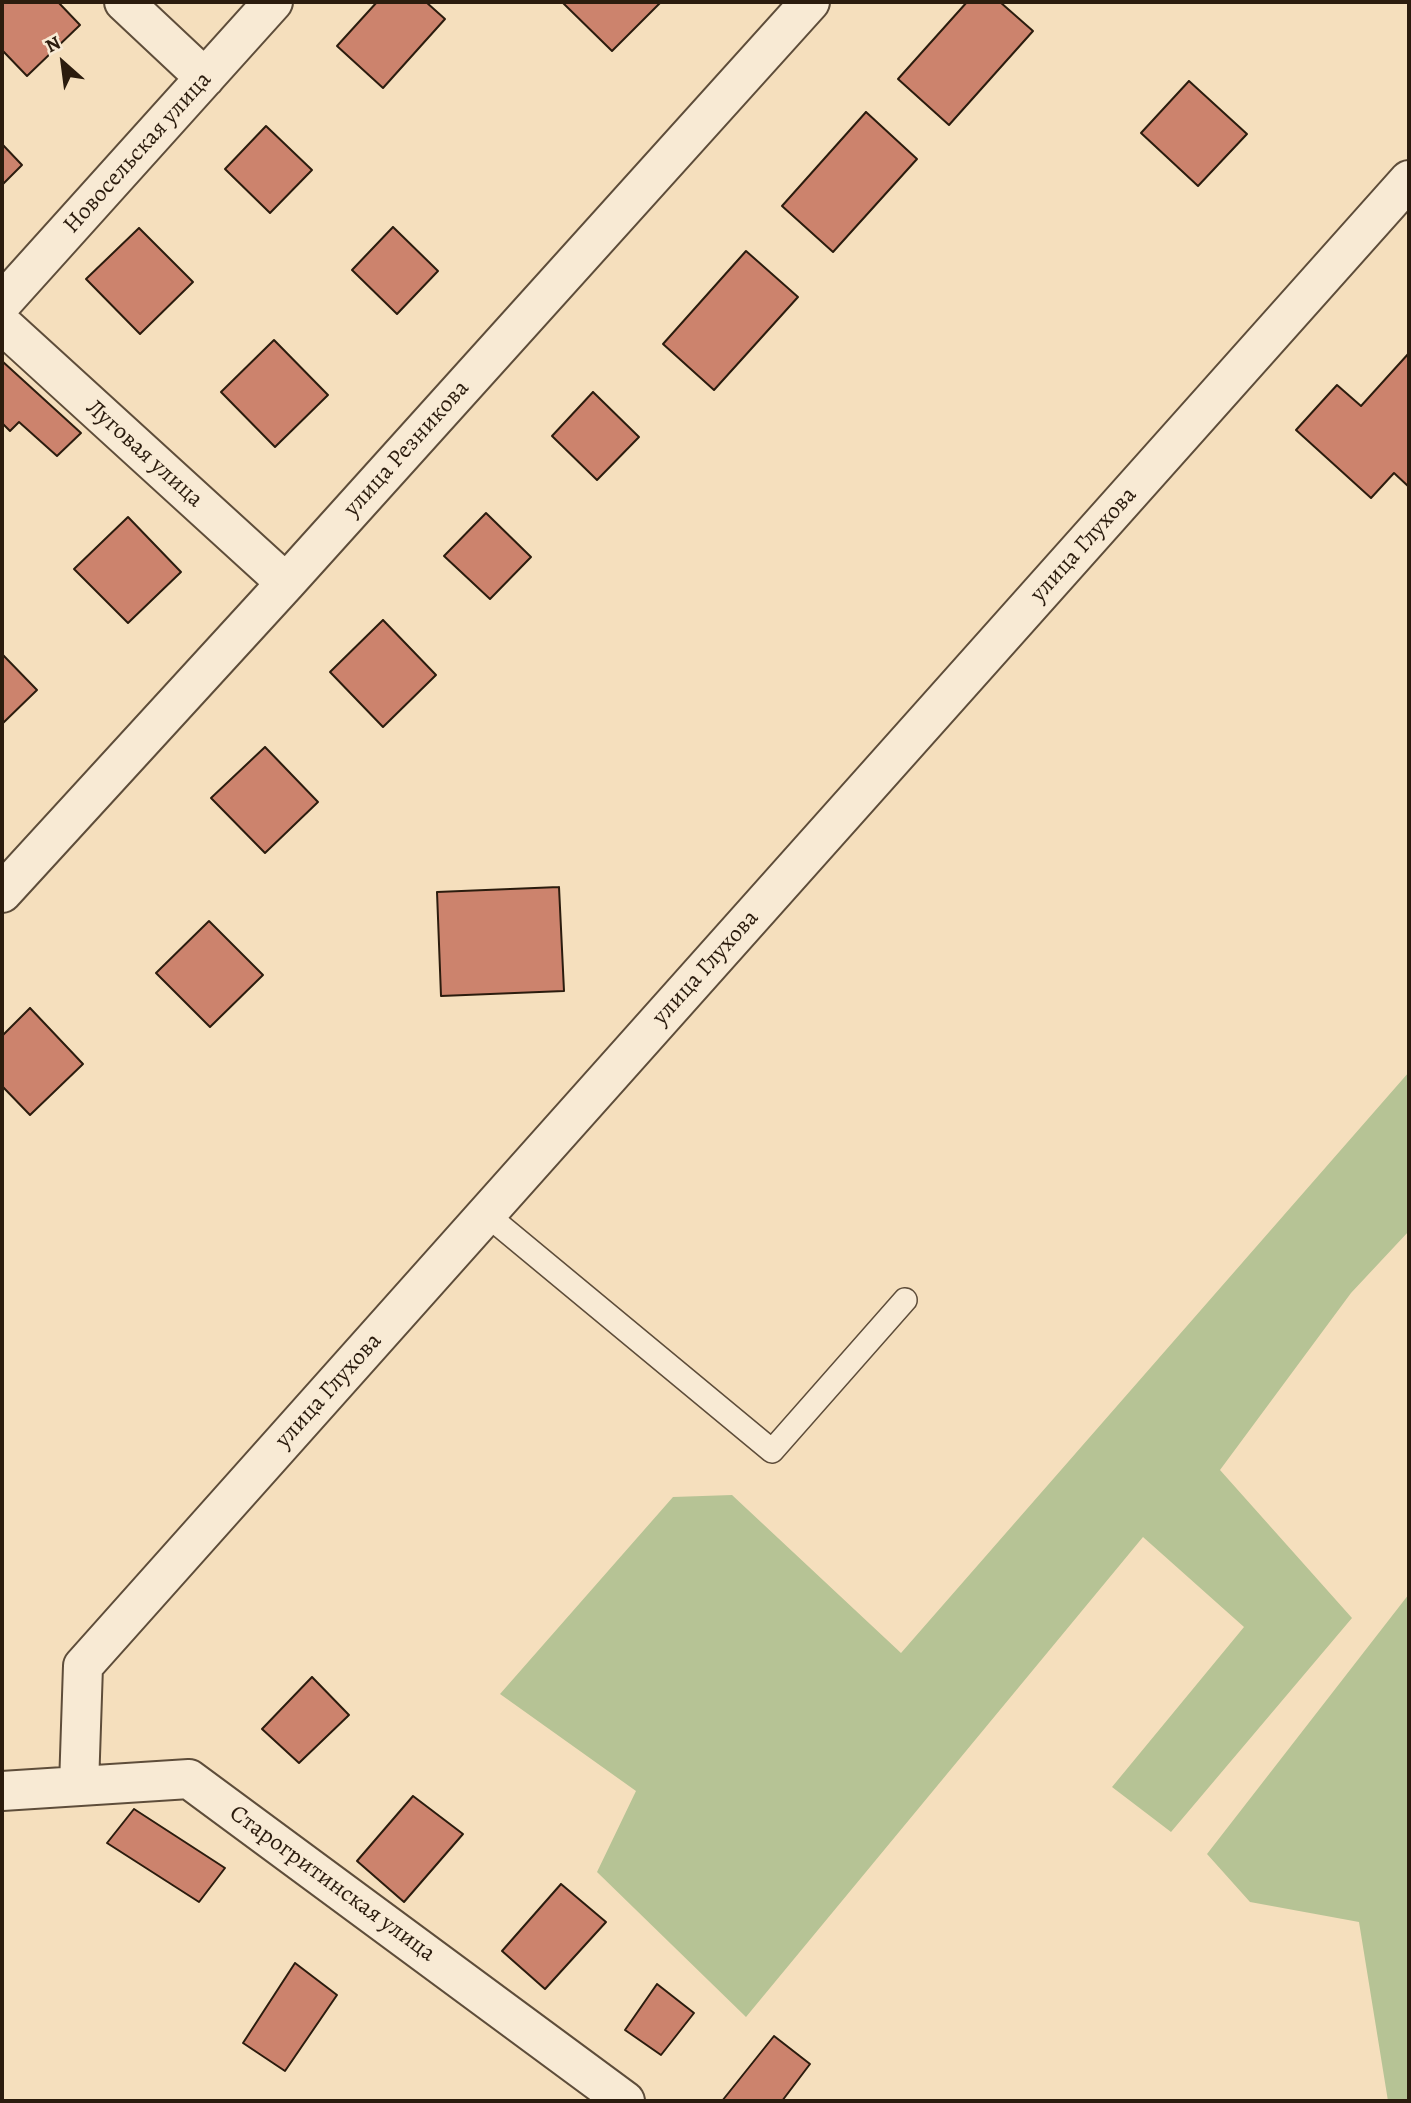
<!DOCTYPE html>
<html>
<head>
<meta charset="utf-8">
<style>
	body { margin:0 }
	#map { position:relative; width:1411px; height:2103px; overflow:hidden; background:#f5dfbd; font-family:Alegreya,serif }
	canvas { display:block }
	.frame { position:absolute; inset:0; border:4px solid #2b1c0e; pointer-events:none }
	.north { position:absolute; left:28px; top:28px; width:70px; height:70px; -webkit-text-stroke:5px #f8ead4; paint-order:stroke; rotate:332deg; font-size:19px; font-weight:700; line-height:28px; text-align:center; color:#2b1c0e }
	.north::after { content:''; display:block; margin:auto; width:24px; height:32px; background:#2b1c0e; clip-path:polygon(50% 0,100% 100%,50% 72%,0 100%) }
</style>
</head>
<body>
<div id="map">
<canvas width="1411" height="2103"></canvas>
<div class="frame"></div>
<div class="north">N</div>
</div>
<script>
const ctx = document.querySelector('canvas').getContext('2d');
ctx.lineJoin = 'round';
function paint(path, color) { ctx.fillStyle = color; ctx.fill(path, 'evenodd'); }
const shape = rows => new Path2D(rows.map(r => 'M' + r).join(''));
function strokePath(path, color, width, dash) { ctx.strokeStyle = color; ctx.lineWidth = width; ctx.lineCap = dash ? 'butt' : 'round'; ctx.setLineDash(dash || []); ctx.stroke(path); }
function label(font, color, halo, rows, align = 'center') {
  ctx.font = font + ' Alegreya,serif'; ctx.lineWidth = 5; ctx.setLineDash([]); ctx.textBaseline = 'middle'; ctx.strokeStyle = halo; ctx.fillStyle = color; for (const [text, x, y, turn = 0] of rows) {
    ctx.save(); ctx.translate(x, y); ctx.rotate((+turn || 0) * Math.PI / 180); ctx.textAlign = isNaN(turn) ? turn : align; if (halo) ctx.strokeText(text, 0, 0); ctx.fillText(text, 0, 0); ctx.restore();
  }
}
paint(shape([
	[1409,1072,1409,1231,1351,1293,1220,1470,1352,1618,1171,1832,1112,1787,1244,1627,1143,1537,746,2017,597,1872,636,1791,500,1694,673,1497,732,1495,901,1653],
	[1409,1594,1409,2101,1388,2101,1359,1922,1250,1902,1207,1854]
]), '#b6c395');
const building = shape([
	[2,2,58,2,80,25,27,76,2,50,2,2],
	[377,2,426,2,445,19,383,88,337,46,377,2],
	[562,2,661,2,612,51,562,2],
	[967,2,1000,2,1033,31,949,125,898,79,967,2],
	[1189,81,1247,134,1198,186,1141,133,1189,81],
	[866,112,917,159,833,252,782,206,866,112],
	[266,126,312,170,270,213,225,169,266,126],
	[2,144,22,165,2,185,2,144],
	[393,227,438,271,397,314,352,270,393,227],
	[139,228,193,282,140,334,86,279,139,228],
	[746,251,798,297,714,390,663,344,746,251],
	[274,340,328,395,275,447,221,392,274,340],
	[1409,353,1409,487,1394,473,1371,498,1296,430,1337,385,1361,406,1409,353],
	[2,361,81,433,57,456,19,422,10,431,2,423,2,361],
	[593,392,639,437,597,480,552,436,593,392],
	[486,513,531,557,490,599,444,556,486,513],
	[128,517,181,572,128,623,74,569,128,517],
	[383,620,436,675,383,727,330,672,383,620],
	[2,654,37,690,2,724,2,654],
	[265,747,318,802,265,853,211,798,265,747],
	[559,887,564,991,441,996,437,892,559,887],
	[209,921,263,975,210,1027,156,973,209,921],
	[30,1008,83,1064,30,1115,2,1086,2,1036,30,1008],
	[312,1677,349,1715,299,1763,262,1729,312,1677],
	[413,1796,463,1834,404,1902,357,1861,413,1796],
	[134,1809,225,1868,199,1902,107,1843,134,1809],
	[561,1884,606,1922,545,1989,502,1951,561,1884],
	[295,1963,337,1995,285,2071,243,2043,295,1963],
	[657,1984,694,2013,661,2055,625,2030,657,1984],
	[774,2036,810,2064,782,2101,722,2101,774,2036]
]);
paint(building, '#cc836d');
strokePath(building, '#2b1c0e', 2);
const lane = shape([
	[486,1214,772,1451,905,1300]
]);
const street = shape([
	[124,2,205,78],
	[2,303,273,2],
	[2,324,286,583],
	[2,893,286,583,810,2],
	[79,1786,83,1666,1409,180],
	[2,1791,189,1779,625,2101]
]);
strokePath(lane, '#5e4d3a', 26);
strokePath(street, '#5e4d3a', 42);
strokePath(lane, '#f8ead4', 23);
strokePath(street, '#f8ead4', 38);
label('24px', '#2b1c0e', '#f8ead4', [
	["Новосельская улица",138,153,-48],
	["улица Резникова",407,449,-48],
	["Луговая улица",144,454,42],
	["улица Глухова",1084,545,-48],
	["улица Глухова",706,968,-48],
	["улица Глухова",329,1391,-48],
	["Старогритинская улица",332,1884,36]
]);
</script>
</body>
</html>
